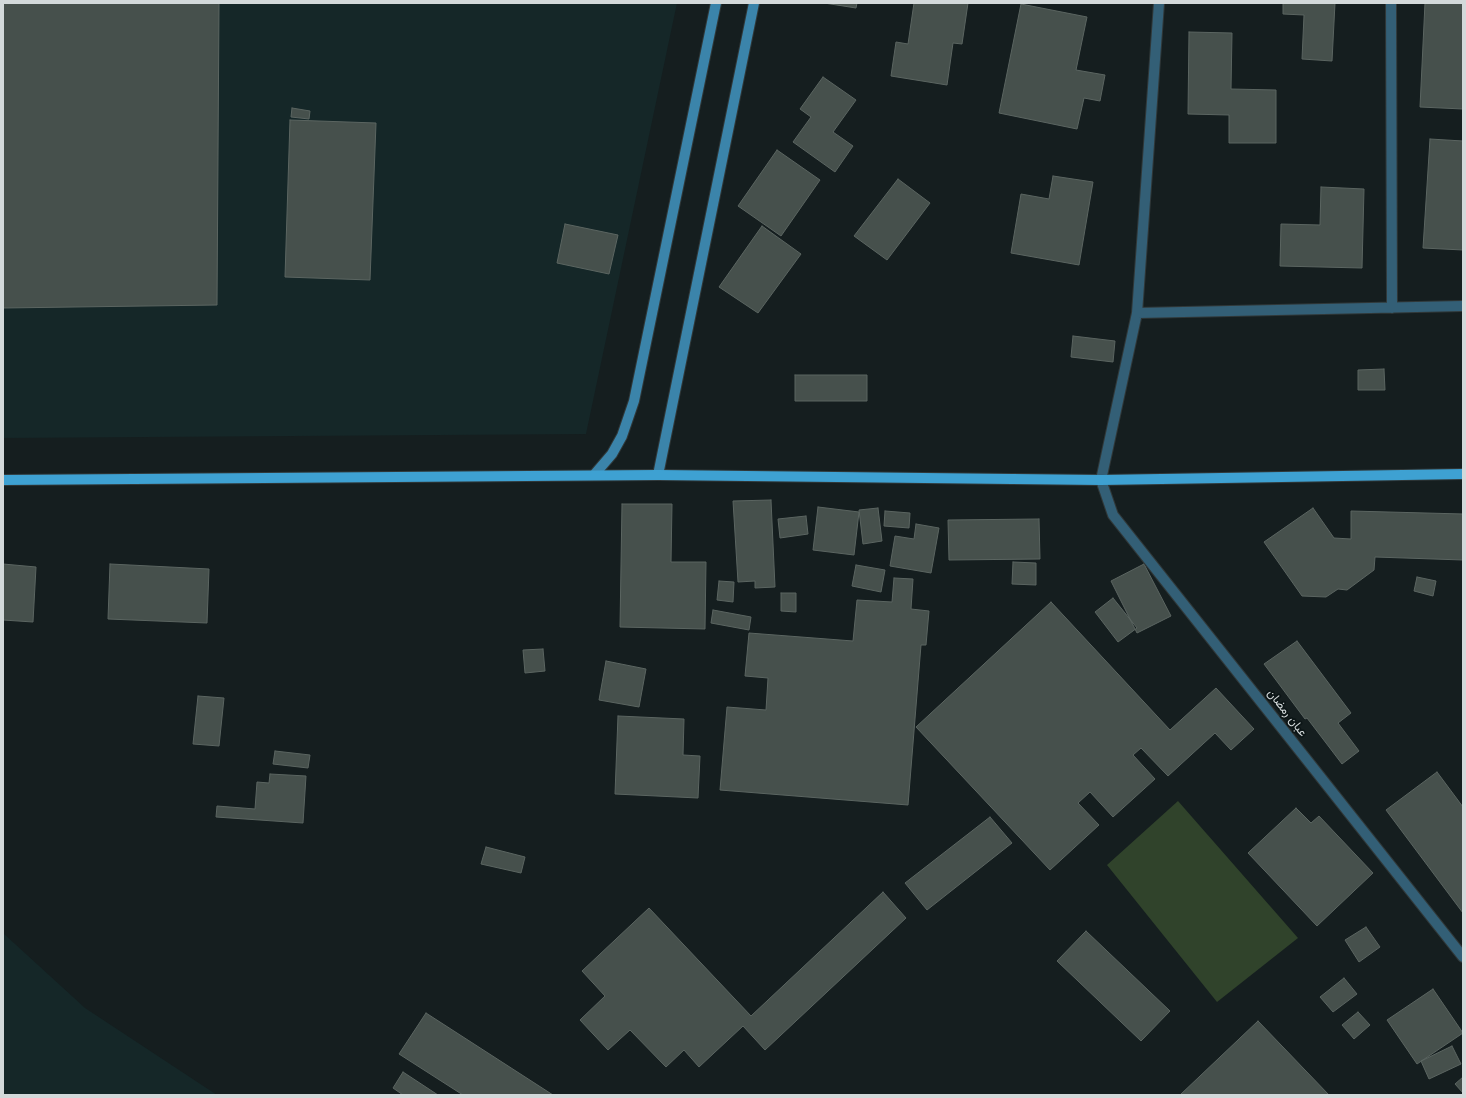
<!DOCTYPE html>
<html>
<head>
<meta charset="utf-8">
<style>
	body { margin:0 }
	#map { position:relative; width:1466px; height:1098px; overflow:hidden; background:#151e1f; font-family:"Open Sans",sans-serif }
	canvas { display:block }
	.frame { position:absolute; inset:0; border:4px solid #d3d9da; pointer-events:none }
</style>
</head>
<body>
<div id="map">
<canvas width="1466" height="1098"></canvas>
<div class="frame"></div>
</div>
<script>
const ctx = document.querySelector('canvas').getContext('2d');
ctx.lineJoin = 'round';
function paint(path, color) { ctx.fillStyle = color; ctx.fill(path, 'evenodd'); }
const shape = rows => new Path2D(rows.map(r => 'M' + r).join(''));
function strokePath(path, color, width, dash) { ctx.strokeStyle = color; ctx.lineWidth = width; ctx.lineCap = dash ? 'butt' : 'round'; ctx.setLineDash(dash || []); ctx.stroke(path); }
function label(font, color, halo, rows, align = 'center') {
  ctx.font = font + ' "Open Sans",Vazirmatn,sans-serif'; ctx.lineWidth = 3.5; ctx.setLineDash([]); ctx.textBaseline = 'middle'; ctx.strokeStyle = halo; ctx.fillStyle = color; for (const [text, x, y, turn = 0] of rows) {
    ctx.save(); ctx.translate(x, y); ctx.rotate((+turn || 0) * Math.PI / 180); ctx.textAlign = isNaN(turn) ? turn : align; if (halo) ctx.strokeText(text, 0, 0); ctx.fillText(text, 0, 0); ctx.restore();
  }
}
paint(shape([
	[3,3,677,3,586,434,3,438],
	[3,933,85,1008,217,1095,3,1095]
]), '#152728');
paint(shape([
	[1178,801,1298,938,1217,1002,1107,865]
]), '#30432b');
const building = shape([
	[3,3,219,3,217,305,3,308,3,3],
	[824,3,857,3,856,8,824,3],
	[914,3,968,3,962,44,953,43,947,85,891,76,896,42,908,44,914,3],
	[1283,3,1335,3,1332,61,1302,59,1304,15,1283,14,1283,3],
	[1425,3,1463,3,1463,109,1420,107,1425,3],
	[1021,4,1087,17,1076,70,1105,75,1100,101,1084,98,1077,129,999,113,1021,4],
	[1189,32,1232,33,1231,89,1276,90,1276,143,1229,143,1229,115,1188,114,1189,32],
	[823,77,856,100,833,132,853,146,835,172,793,142,811,117,800,109,823,77],
	[292,108,310,111,309,119,291,117,292,108],
	[290,120,376,123,370,280,285,277,290,120],
	[1430,139,1463,141,1463,250,1423,248,1430,139],
	[777,150,820,180,781,236,738,206,777,150],
	[1053,176,1093,182,1079,265,1011,253,1021,194,1049,199,1053,176],
	[898,179,930,203,887,260,854,236,898,179],
	[1321,187,1364,189,1362,268,1280,266,1281,224,1320,225,1321,187],
	[565,224,618,235,609,274,557,263,565,224],
	[762,226,801,254,758,313,719,287,762,226],
	[1073,336,1115,341,1113,362,1071,357,1073,336],
	[1384,369,1385,390,1358,390,1358,370,1384,369],
	[795,375,867,375,867,401,795,401,795,375],
	[771,500,775,587,755,588,755,581,738,582,733,501,771,500],
	[622,504,672,504,671,562,706,562,705,629,620,627,622,504],
	[818,507,859,512,854,555,813,550,818,507],
	[878,508,882,541,863,544,859,510,878,508],
	[1313,508,1334,538,1351,539,1351,511,1463,514,1463,560,1375,557,1374,570,1347,590,1338,589,1326,597,1302,596,1264,542,1313,508],
	[885,511,910,513,909,528,884,526,885,511],
	[806,516,808,534,780,538,778,519,806,516],
	[1039,519,1040,559,949,560,948,520,1039,519],
	[916,524,939,528,931,573,890,566,895,536,914,539,916,524],
	[1013,562,1036,563,1036,585,1012,584,1013,562],
	[3,564,36,567,33,622,3,620,3,564],
	[110,564,209,569,207,623,108,619,110,564],
	[1144,564,1171,616,1137,633,1111,581,1144,564],
	[856,565,885,570,881,592,852,586,856,565],
	[1417,577,1436,581,1433,596,1414,591,1417,577],
	[894,578,913,579,911,609,929,611,926,645,921,645,908,805,720,790,727,707,766,710,768,678,745,676,749,633,853,641,857,600,892,602,894,578],
	[719,581,734,582,733,602,717,600,719,581],
	[781,593,796,593,796,612,781,611,781,593],
	[1113,598,1137,628,1118,642,1095,612,1113,598],
	[1051,602,1170,730,1216,688,1254,729,1231,750,1215,733,1168,776,1141,748,1133,755,1155,779,1113,817,1090,792,1078,803,1099,825,1050,870,916,727,1051,602],
	[713,610,751,617,749,630,711,623,713,610],
	[1297,641,1351,713,1338,723,1359,751,1342,764,1307,718,1305,719,1264,664,1297,641],
	[543,649,545,671,525,673,523,650,543,649],
	[606,661,646,669,639,707,599,700,606,661],
	[198,696,224,698,219,746,193,744,198,696],
	[618,716,684,719,683,755,700,756,698,798,615,794,618,716],
	[275,751,310,755,308,768,273,764,275,751],
	[1437,772,1463,807,1463,913,1386,810,1437,772],
	[270,774,306,776,303,823,216,817,217,806,255,809,257,782,269,783,270,774],
	[1296,808,1311,823,1319,816,1373,873,1317,926,1248,853,1296,808],
	[990,817,1012,843,927,910,905,883,990,817],
	[486,847,525,857,521,873,481,864,486,847],
	[883,892,906,918,765,1050,743,1026,699,1067,684,1050,666,1067,630,1030,608,1050,580,1020,605,996,582,971,649,908,751,1016,883,892],
	[1366,927,1380,947,1359,962,1345,940,1366,927],
	[1086,931,1170,1011,1141,1041,1057,961,1086,931],
	[1344,978,1357,994,1333,1012,1320,997,1344,978],
	[1433,989,1463,1033,1417,1064,1387,1020,1433,989],
	[1358,1012,1370,1025,1354,1039,1342,1025,1358,1012],
	[426,1013,553,1095,463,1095,399,1054,426,1013],
	[1258,1021,1329,1095,1180,1095,1258,1021],
	[1452,1046,1461,1064,1429,1079,1421,1061,1452,1046],
	[403,1072,438,1095,403,1095,393,1088,403,1072],
	[1463,1077,1463,1093,1455,1084,1463,1077]
]);
paint(building, '#46504c');
strokePath(building, '#5b6561', 1);
const lane = shape([
	[1391,3,1392,308],
	[1137,313,1463,306],
	[1101,480,1137,313,1159,3]
]);
const street = shape([
	[1101,480,1113,515,1463,957]
]);
const secondary = shape([
	[594,475,612,454,622,436,634,401,716,3],
	[658,475,754,3]
]);
const primary = shape([
	[3,480,658,475,1101,480,1463,474]
]);
strokePath(lane, '#303839', 12);
strokePath(street, '#303839', 12);
strokePath(secondary, '#303839', 12);
strokePath(primary, '#303839', 12);
strokePath(lane, '#335f76', 10);
strokePath(street, '#335f76', 10);
strokePath(secondary, '#3b84aa', 10);
strokePath(primary, '#3ea1d2', 10);
label('12px', '#d3d9da', '#0c1516', [
	["عبان رمضان",1287,713,52]
]);
</script>
</body>
</html>
